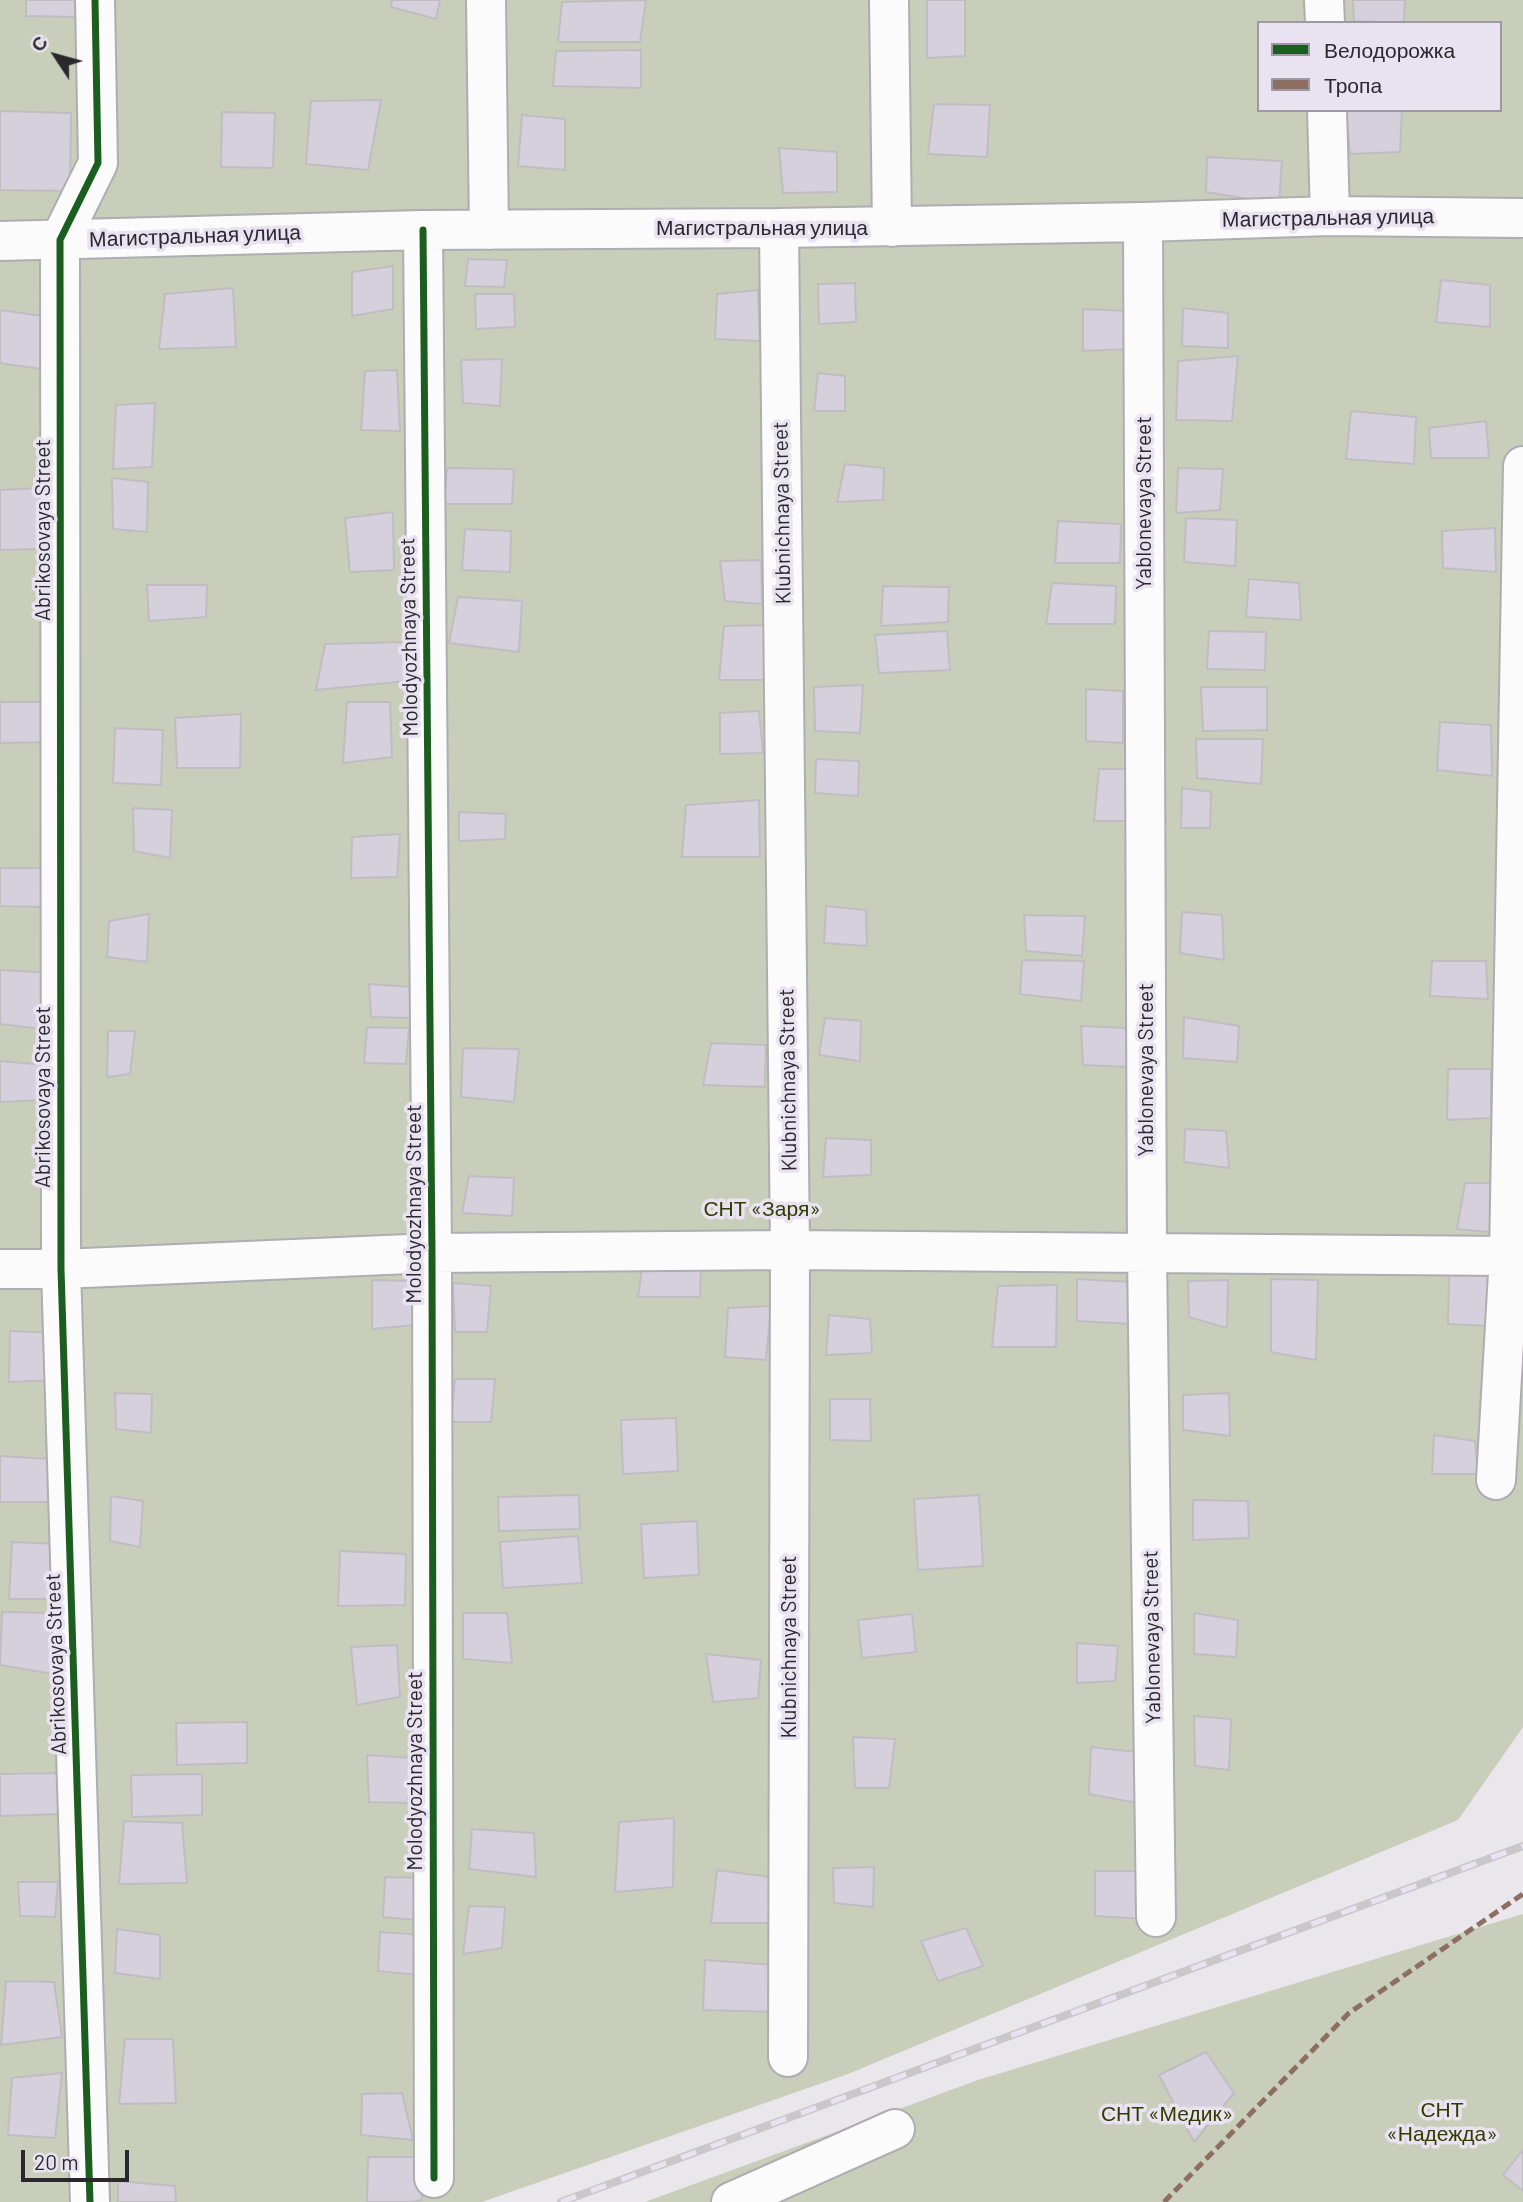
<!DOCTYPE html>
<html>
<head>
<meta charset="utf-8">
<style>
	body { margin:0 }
	#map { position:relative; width:1523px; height:2202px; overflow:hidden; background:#e9e6ec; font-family:Barlow,sans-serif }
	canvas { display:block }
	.legend { position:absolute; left:1257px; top:21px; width:245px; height:91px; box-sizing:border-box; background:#e9e2f0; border:2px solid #9d98a2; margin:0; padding:9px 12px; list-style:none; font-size:21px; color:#2a282d }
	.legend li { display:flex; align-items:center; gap:14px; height:35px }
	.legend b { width:35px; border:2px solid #9d98a2 }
	.north { position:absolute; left:21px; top:21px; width:70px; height:70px; -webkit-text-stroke:5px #e9e2f0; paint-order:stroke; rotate:306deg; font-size:19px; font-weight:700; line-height:28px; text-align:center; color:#2a282d }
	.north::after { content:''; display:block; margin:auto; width:24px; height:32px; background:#2a282d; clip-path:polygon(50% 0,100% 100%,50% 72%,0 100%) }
	.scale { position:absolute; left:21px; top:2150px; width:108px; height:32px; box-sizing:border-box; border:4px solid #2a282d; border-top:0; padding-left:9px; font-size:21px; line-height:24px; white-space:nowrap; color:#2a282d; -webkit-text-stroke:5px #e9e2f0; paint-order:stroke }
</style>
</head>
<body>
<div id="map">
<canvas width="1523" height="2202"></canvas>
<ul class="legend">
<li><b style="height:9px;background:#1b5e20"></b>Велодорожка</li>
<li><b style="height:9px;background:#8d6e63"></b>Тропа</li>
</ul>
<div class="north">С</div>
<div class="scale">20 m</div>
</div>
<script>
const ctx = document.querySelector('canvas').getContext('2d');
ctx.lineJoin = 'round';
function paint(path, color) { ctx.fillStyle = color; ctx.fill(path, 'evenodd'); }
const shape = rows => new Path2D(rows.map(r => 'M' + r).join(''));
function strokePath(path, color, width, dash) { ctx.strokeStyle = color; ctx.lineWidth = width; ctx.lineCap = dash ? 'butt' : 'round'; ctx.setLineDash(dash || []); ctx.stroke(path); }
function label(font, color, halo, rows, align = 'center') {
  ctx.font = font + ' Barlow,sans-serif'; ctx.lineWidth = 7; ctx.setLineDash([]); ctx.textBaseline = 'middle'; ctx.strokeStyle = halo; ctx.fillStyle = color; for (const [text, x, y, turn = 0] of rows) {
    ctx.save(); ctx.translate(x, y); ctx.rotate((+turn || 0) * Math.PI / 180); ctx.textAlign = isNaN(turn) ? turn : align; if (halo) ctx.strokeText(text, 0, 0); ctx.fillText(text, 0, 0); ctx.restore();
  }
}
paint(shape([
	[0,0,1523,0,1523,1727,1458,1820,848,2074,482,2202,0,2202],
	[1259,23,1500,23,1500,110,1259,110],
	[1523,1914,1523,2202,645,2202,978,2080]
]), '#c9ceba');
const building = shape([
	[26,0,77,0,77,17,26,16,26,0],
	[392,0,440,0,436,19,391,7,392,0],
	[646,0,640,42,558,42,562,2,646,0],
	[927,0,965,0,965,56,927,58,927,0],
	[1353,0,1405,0,1404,23,1354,21,1353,0],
	[641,50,641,88,553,86,556,51,641,50],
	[381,100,368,170,306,164,311,101,381,100],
	[934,104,990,105,987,157,928,154,934,104],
	[1346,110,1402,110,1400,152,1350,154,1346,110],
	[0,111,71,113,70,191,0,190,0,111],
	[222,112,275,113,273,168,221,167,222,112],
	[522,115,565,119,565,170,518,166,522,115],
	[779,148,837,152,837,192,783,193,779,148],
	[1207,157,1282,161,1279,204,1206,192,1207,157],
	[468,259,507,260,504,287,465,286,468,259],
	[393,266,393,309,352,316,352,272,393,266],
	[1441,280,1490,285,1490,327,1436,322,1441,280],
	[855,283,856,322,819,324,818,284,855,283],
	[233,288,236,347,159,349,165,294,233,288],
	[758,290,760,341,715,339,717,294,758,290],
	[475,294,514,294,515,327,476,329,475,294],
	[1183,308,1228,313,1228,348,1182,346,1183,308],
	[1083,309,1129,311,1127,349,1083,351,1083,309],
	[0,310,43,316,41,369,0,363,0,310],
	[1238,356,1232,421,1176,420,1178,361,1238,356],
	[502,359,500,406,463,403,461,360,502,359],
	[397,370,400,431,361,430,365,371,397,370],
	[818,373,845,376,845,411,814,411,818,373],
	[155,403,152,467,113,469,116,405,155,403],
	[1351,411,1416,417,1414,464,1346,459,1351,411],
	[1486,421,1489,458,1431,458,1429,428,1486,421],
	[845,464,884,468,883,500,837,502,845,464],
	[447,468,514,469,512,504,444,504,447,468],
	[1178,468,1223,469,1220,510,1176,513,1178,468],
	[112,478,148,482,147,532,113,529,112,478],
	[40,488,41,549,0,550,0,490,40,488],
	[393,512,394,570,350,572,345,518,393,512],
	[1186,518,1237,520,1235,566,1184,562,1186,518],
	[1058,521,1121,524,1120,563,1055,563,1058,521],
	[1495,528,1496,572,1443,568,1442,531,1495,528],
	[465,529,511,531,510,572,462,570,465,529],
	[761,560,762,604,725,601,720,561,761,560],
	[1249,579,1299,583,1301,620,1246,617,1249,579],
	[1052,583,1116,586,1115,624,1046,624,1052,583],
	[147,585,207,585,206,617,149,621,147,585],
	[883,586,949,587,948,622,881,626,883,586],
	[458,597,522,601,519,652,449,643,458,597],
	[767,625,764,680,719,680,724,626,767,625],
	[947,631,950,670,879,673,875,635,947,631],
	[1209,631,1266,632,1265,670,1207,669,1209,631],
	[408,642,407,681,316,690,325,644,408,642],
	[863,685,860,733,815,731,814,687,863,685],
	[1201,687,1267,687,1267,730,1203,731,1201,687],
	[1086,689,1123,691,1123,743,1086,741,1086,689],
	[0,702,52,702,53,742,0,743,0,702],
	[347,702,390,702,392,757,343,763,347,702],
	[759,711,763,753,720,754,720,713,759,711],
	[241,714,240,768,177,768,175,718,241,714],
	[1440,722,1491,725,1492,776,1437,770,1440,722],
	[115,728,163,730,161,785,113,783,115,728],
	[1196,739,1263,739,1261,784,1197,778,1196,739],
	[816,759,859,761,858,796,815,793,816,759],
	[1099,769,1132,769,1131,821,1094,821,1099,769],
	[1182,788,1211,792,1210,828,1181,828,1182,788],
	[759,800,760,857,682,857,686,805,759,800],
	[133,808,172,810,170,858,134,851,133,808],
	[459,812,506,814,505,839,459,841,459,812],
	[400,834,397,877,351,878,352,837,400,834],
	[0,868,46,868,45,907,0,906,0,868],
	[826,906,866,910,867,946,824,943,826,906],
	[1182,912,1222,915,1224,960,1180,953,1182,912],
	[149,914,147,962,107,957,109,921,149,914],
	[1024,915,1085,916,1082,956,1026,951,1024,915],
	[1022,960,1084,961,1081,1001,1020,994,1022,960],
	[1432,961,1486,961,1488,999,1430,996,1432,961],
	[0,970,53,973,50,1030,0,1024,0,970],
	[369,984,413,987,410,1018,371,1017,369,984],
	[1184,1017,1239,1026,1237,1062,1183,1058,1184,1017],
	[825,1018,861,1021,860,1061,819,1055,825,1018],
	[1081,1026,1126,1028,1129,1067,1083,1065,1081,1026],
	[367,1027,409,1028,406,1064,364,1063,367,1027],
	[108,1031,135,1031,130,1074,107,1077,108,1031],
	[711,1043,766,1045,765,1087,703,1085,711,1043],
	[463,1048,519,1049,514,1102,461,1097,463,1048],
	[0,1061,46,1065,43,1100,0,1102,0,1061],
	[1448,1069,1491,1069,1491,1118,1447,1120,1448,1069],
	[1185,1129,1226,1131,1229,1168,1184,1162,1185,1129],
	[826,1138,871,1140,871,1175,823,1177,826,1138],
	[469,1176,514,1178,512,1216,462,1213,469,1176],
	[1465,1183,1498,1183,1499,1233,1457,1229,1465,1183],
	[643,1261,701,1262,700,1297,638,1297,643,1261],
	[1491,1275,1490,1326,1448,1324,1449,1276,1491,1275],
	[1077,1279,1130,1282,1131,1324,1077,1321,1077,1279],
	[1271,1279,1318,1280,1316,1360,1271,1352,1271,1279],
	[372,1280,414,1281,415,1325,372,1329,372,1280],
	[1228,1280,1227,1328,1189,1317,1188,1281,1228,1280],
	[453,1283,491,1286,487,1332,455,1332,453,1283],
	[1057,1285,1056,1347,992,1347,998,1286,1057,1285],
	[771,1306,766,1360,725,1357,728,1308,771,1306],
	[829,1315,870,1319,872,1353,826,1355,829,1315],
	[10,1331,56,1333,53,1380,9,1382,10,1331],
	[455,1379,495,1379,491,1422,451,1422,455,1379],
	[115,1393,152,1394,151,1433,116,1429,115,1393],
	[1229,1393,1230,1436,1183,1430,1183,1395,1229,1393],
	[830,1399,870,1399,871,1441,830,1440,830,1399],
	[676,1418,678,1471,623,1474,621,1420,676,1418],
	[1434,1435,1475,1441,1478,1474,1432,1474,1434,1435],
	[0,1456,50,1459,51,1502,0,1502,0,1456],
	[579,1495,580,1529,499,1531,498,1497,579,1495],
	[979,1495,983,1566,918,1570,914,1499,979,1495],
	[111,1496,143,1501,140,1547,110,1541,111,1496],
	[1193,1500,1248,1501,1249,1538,1193,1540,1193,1500],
	[697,1521,699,1575,644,1578,641,1524,697,1521],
	[578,1536,582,1583,503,1588,500,1542,578,1536],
	[12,1542,59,1544,54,1599,9,1599,12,1542],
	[340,1551,406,1554,405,1605,338,1606,340,1551],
	[2,1612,55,1613,53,1674,0,1665,2,1612],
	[463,1613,507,1613,512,1663,463,1659,463,1613],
	[1194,1613,1238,1620,1236,1657,1194,1654,1194,1613],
	[912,1614,916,1652,862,1658,858,1620,912,1614],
	[1077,1643,1118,1646,1115,1681,1077,1683,1077,1643],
	[397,1645,400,1697,357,1705,351,1647,397,1645],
	[706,1654,761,1660,758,1698,713,1702,706,1654],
	[1194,1716,1231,1719,1229,1770,1195,1766,1194,1716],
	[247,1722,247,1763,177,1765,176,1723,247,1722],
	[853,1737,895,1739,889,1788,855,1788,853,1737],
	[1091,1747,1145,1753,1142,1804,1089,1794,1091,1747],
	[367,1755,411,1758,408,1803,369,1802,367,1755],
	[62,1773,62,1814,0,1816,0,1774,62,1773],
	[202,1774,202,1815,132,1817,131,1775,202,1774],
	[674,1818,673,1887,615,1892,619,1822,674,1818],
	[124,1821,182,1823,187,1883,119,1884,124,1821],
	[472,1829,534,1833,536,1877,469,1869,472,1829],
	[874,1867,873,1907,834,1903,833,1868,874,1867],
	[717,1870,784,1879,782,1923,711,1923,717,1870],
	[1095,1871,1144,1871,1145,1919,1095,1916,1095,1871],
	[385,1877,431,1878,426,1921,383,1917,385,1877],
	[18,1882,58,1882,55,1917,20,1916,18,1882],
	[469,1906,505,1907,502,1948,463,1954,469,1906],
	[966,1928,983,1966,938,1981,921,1941,966,1928],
	[117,1929,160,1935,160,1979,115,1973,117,1929],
	[380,1932,422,1935,419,1975,378,1971,380,1932],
	[705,1960,774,1965,776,2012,703,2010,705,1960],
	[6,1981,54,1982,62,2037,1,2045,6,1981],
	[125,2039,173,2039,176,2103,119,2104,125,2039],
	[1206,2052,1234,2093,1194,2142,1159,2075,1206,2052],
	[62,2073,55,2138,8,2135,12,2078,62,2073],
	[402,2093,413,2140,361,2135,362,2094,402,2093],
	[1523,2150,1523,2191,1503,2175,1523,2150],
	[368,2157,419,2157,422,2200,410,2202,367,2202,368,2157],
	[118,2181,175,2186,176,2202,118,2202,118,2181]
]);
paint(building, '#d5d0dc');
strokePath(building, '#bfbdc2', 2);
const minor = shape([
	[486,0,489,230],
	[889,0,892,227],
	[1324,0,1325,23],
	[1327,110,1330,216],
	[1143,222,1147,1255,1156,1917],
	[779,228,790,1250,788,2057],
	[423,230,432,1253,434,2178],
	[0,241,423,230,779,228,1143,222,1330,216,1523,218],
	[0,1269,61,1269,432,1253,790,1250,1509,1256],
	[1496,1480,1509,1256,1523,466],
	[90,2202,61,1269,60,240,98,163,95,0],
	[731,2202,895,2129]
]);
strokePath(minor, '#afacb2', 42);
strokePath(minor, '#fcfbfc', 38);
const rail = shape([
	[561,2202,1523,1846]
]);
strokePath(rail, '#c9c7ca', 8);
strokePath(rail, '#e9e2f0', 5, [16]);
strokePath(shape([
	[1164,2202,1349,2013,1523,1894]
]), '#8d6e63', 5, [10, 5]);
strokePath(shape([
	[423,230,432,1253,434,2178],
	[90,2202,61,1269,60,240,98,163,95,0]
]), '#1b5e20', 7);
label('21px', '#2a282d', '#e9e2f0', [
	["Магистральная улица",1328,218,-1],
	["Магистральная улица",762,228],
	["Магистральная улица",195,236,-2],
	["Yablonevaya Street",1144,503,-90],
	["Klubnichnaya Street",782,513,-91],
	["Abrikosovaya Street",43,530,-90],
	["Molodyozhnaya Street",409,637,-91],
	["Yablonevaya Street",1146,1070,-90],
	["Klubnichnaya Street",788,1080,-91],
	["Abrikosovaya Street",43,1097,-90],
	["Molodyozhnaya Street",414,1204,-90],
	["Yablonevaya Street",1152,1637,-91],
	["Klubnichnaya Street",789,1647,-90],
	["Abrikosovaya Street",56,1664,-92],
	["Molodyozhnaya Street",415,1771,-90]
]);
label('21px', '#313c00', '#e9e2f0', [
	["СНТ «Заря»",762,1209],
	["СНТ",1442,2110],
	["«Надежда»",1442,2134],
	["СНТ «Медик»",1167,2114]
]);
</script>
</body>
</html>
